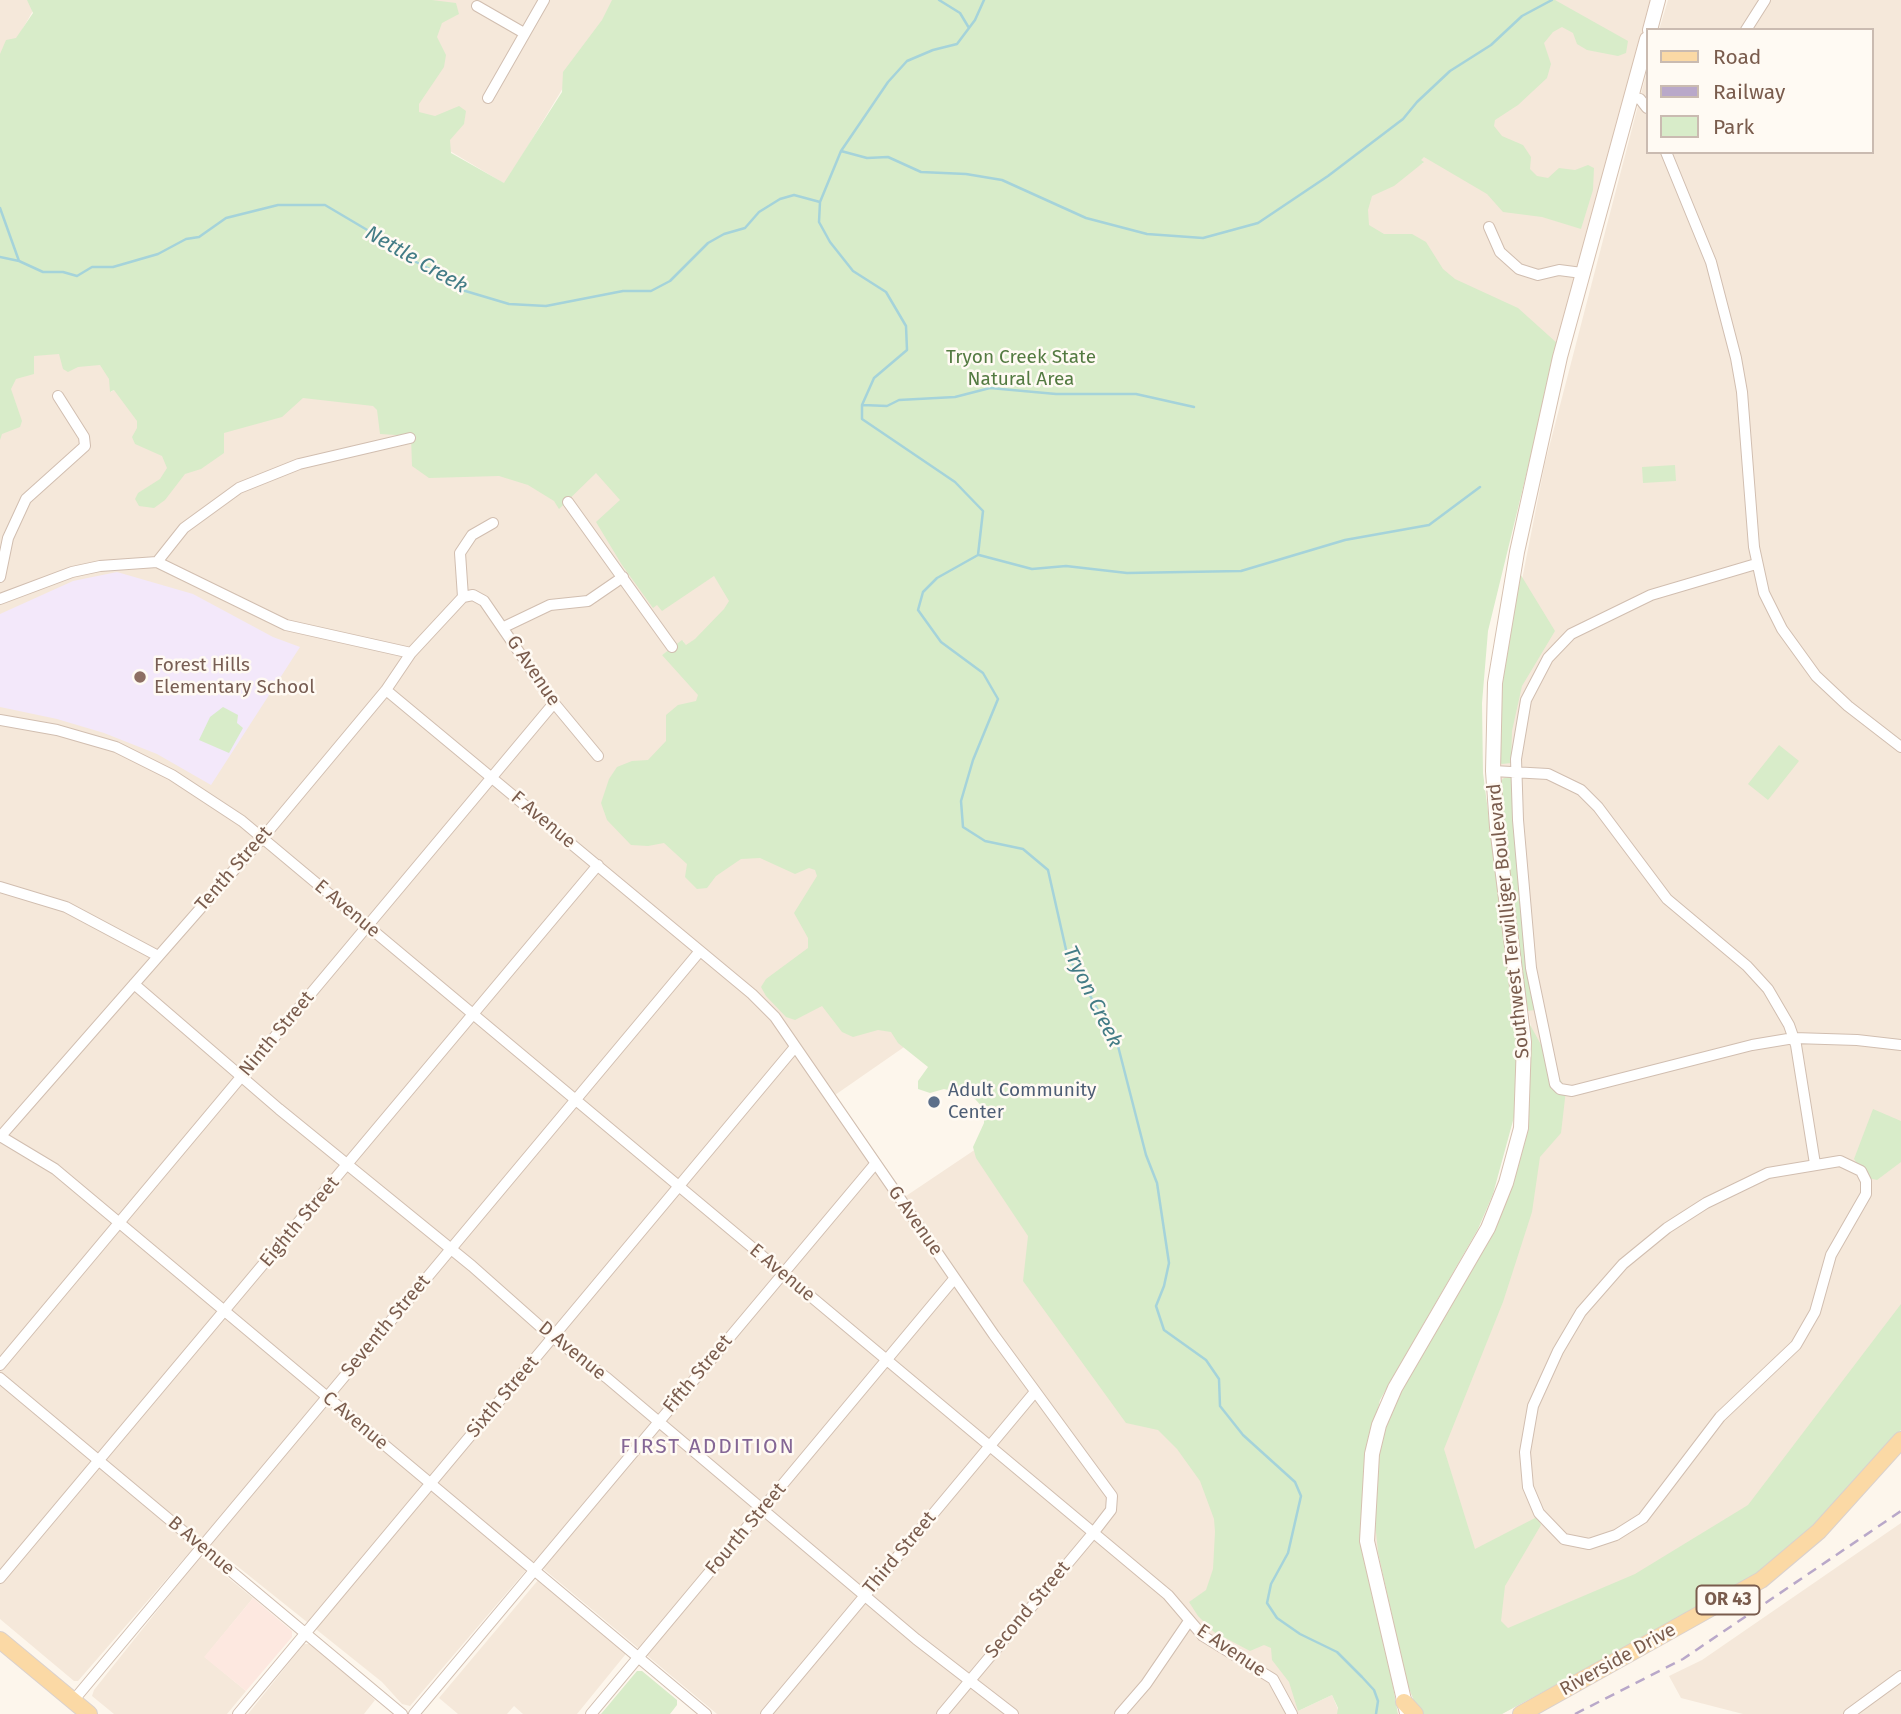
<!DOCTYPE html>
<html>
<head>
<meta charset="utf-8">
<style>
	body { margin:0 }
	#map { position:relative; width:1901px; height:1714px; overflow:hidden; background:#fdf6ec; font-family:"Fira Sans",sans-serif }
	canvas { display:block }
	.legend { position:absolute; left:1646px; top:28px; width:228px; height:126px; box-sizing:border-box; background:#fffaf3; border:2px solid #cabbb1; margin:0; padding:9px 12px; list-style:none; font-size:21px; color:#7a5c4d }
	.legend li { display:flex; align-items:center; gap:14px; height:35px }
	.legend b { width:35px; border:2px solid #cabbb1 }
</style>
</head>
<body>
<div id="map">
<canvas width="1901" height="1714"></canvas>
<ul class="legend">
<li><b style="height:9px;background:#fbd9a5"></b>Road</li>
<li><b style="height:9px;background:#b9a8c9"></b>Railway</li>
<li><b style="height:19px;background:#d8ecc9"></b>Park</li>
</ul>
</div>
<script>
const ctx = document.querySelector('canvas').getContext('2d');
ctx.lineJoin = 'round';
function paint(path, color) { ctx.fillStyle = color; ctx.fill(path, 'evenodd'); }
const shape = rows => new Path2D(rows.map(r => 'M' + r).join(''));
function strokePath(path, color, width, dash) { ctx.strokeStyle = color; ctx.lineWidth = width; ctx.lineCap = dash ? 'butt' : 'round'; ctx.setLineDash(dash || []); ctx.stroke(path); }
function label(font, color, halo, rows, align = 'center') {
  ctx.font = font + ' "Fira Sans",sans-serif'; ctx.lineWidth = 5; ctx.setLineDash([]); ctx.textBaseline = 'middle'; ctx.strokeStyle = halo; ctx.fillStyle = color; for (const [text, x, y, turn = 0] of rows) {
    ctx.save(); ctx.translate(x, y); ctx.rotate((+turn || 0) * Math.PI / 180); ctx.textAlign = isNaN(turn) ? turn : align; if (halo) ctx.strokeText(text, 0, 0); ctx.fillText(text, 0, 0); ctx.restore();
  }
}
paint(shape([
	[0,0,39,0,0,69],
	[198,0,616,0,505,184],
	[1495,0,1652,0,1558,344,1361,223,1372,191,1423,163,1335,106],
	[1668,0,1901,0,1901,1424,1597,1662,1502,1714,1420,1714,1406,1682,1383,1593,1372,1531,1378,1453,1509,1204,1535,1059,1500,793,1501,686,1545,463,1647,71,1647,152,1871,152,1871,30,1659,30],
	[12,335,108,360,111,392,129,380,252,367,618,438,738,610,686,646,683,641,662,655,924,726,992,986,835,1095,906,1196,1034,1110,1280,1539,1190,1602,1244,1596,1317,1658,1298,1711,1332,1695,1340,1714,717,1714,534,1561,410,1706,402,1704,382,1682,202,1538,78,1681,74,1681,0,1619,0,381],
	[1901,1523,1901,1714,1743,1714,1681,1698,1669,1676,1702,1660],
	[199,1558,204,1558,253,1598,205,1657,246,1691,227,1714,114,1714,92,1696,94,1690],
	[539,1579,626,1651,625,1655,577,1714,523,1714,514,1706,507,1714,458,1714,439,1698],
	[304,1644,313,1644,375,1700,364,1714,248,1714]
]), '#f5e8da');
paint(shape([
	[253,1598,292,1631,292,1637,246,1691,204,1657]
]), '#fde8e0');
paint(shape([
	[117,572,193,594,273,637,300,647,211,785,157,754,104,733,57,719,0,707,0,614,73,581]
]), '#f3e8fa');
paint(shape([
	[27,0,432,0,456,3,459,14,442,23,437,37,446,55,444,67,419,104,419,112,435,116,459,106,466,111,464,124,450,140,451,153,504,183,562,92,563,72,602,20,612,0,1555,0,1628,41,1626,53,1618,56,1587,50,1577,44,1573,33,1562,27,1553,32,1544,43,1551,64,1547,78,1518,105,1495,120,1494,126,1502,136,1523,145,1531,157,1530,169,1537,176,1548,178,1559,168,1575,170,1588,165,1594,168,1593,190,1581,229,1542,217,1503,212,1487,194,1424,157,1421,160,1424,162,1394,186,1372,196,1368,210,1369,225,1384,234,1412,234,1426,242,1443,269,1455,279,1518,308,1558,344,1488,631,1482,703,1483,773,1518,1041,1514,1117,1493,1194,1478,1229,1380,1400,1365,1468,1362,1515,1398,1714,1337,1714,1338,1708,1332,1695,1298,1711,1289,1682,1272,1660,1271,1648,1264,1645,1250,1651,1214,1632,1198,1616,1189,1602,1206,1590,1213,1569,1215,1532,1214,1519,1200,1481,1177,1449,1158,1430,1126,1423,1023,1281,1028,1236,976,1158,973,1147,984,1123,984,1109,975,1099,964,1094,944,1089,930,1093,918,1089,918,1081,928,1067,898,1043,891,1032,878,1030,853,1037,842,1032,822,1006,795,1020,786,1017,766,996,761,987,766,979,808,948,808,938,794,913,817,876,815,870,809,868,795,874,760,858,741,859,716,876,707,888,697,889,685,877,687,864,664,843,648,846,631,845,607,820,601,803,609,779,617,767,632,761,648,760,666,741,666,715,678,705,696,701,698,695,662,655,682,640,686,645,695,639,724,609,729,601,714,576,662,611,657,605,653,608,622,565,596,522,620,500,596,473,559,509,554,501,528,485,499,476,429,478,412,466,411,436,380,434,377,410,373,406,303,398,282,417,224,433,224,453,201,469,185,474,165,500,154,508,139,506,135,499,138,493,160,479,167,468,162,456,135,444,132,437,137,428,137,421,114,390,110,392,109,379,100,365,78,367,68,372,63,369,59,354,34,356,34,374,16,379,11,389,22,421,20,427,2,434,0,440,0,54,6,40,16,38,33,13],
	[1675,465,1676,481,1643,483,1642,467],
	[1519,572,1555,631,1522,686,1512,731,1511,763,1502,764,1498,762,1497,712],
	[223,707,238,715,237,723,243,728,229,753,199,740,210,717],
	[1779,745,1799,761,1768,800,1748,784],
	[1513,776,1535,1010,1527,1011,1498,783,1504,778],
	[1529,1023,1566,1090,1561,1133,1540,1157,1532,1212,1503,1302,1444,1449,1475,1549,1537,1517,1541,1525,1505,1586,1501,1621,1508,1628,1635,1574,1748,1505,1901,1304,1901,1430,1834,1507,1795,1546,1741,1585,1502,1714,1419,1714,1407,1683,1378,1552,1375,1522,1378,1452,1395,1400,1481,1254,1527,1108],
	[1873,1109,1901,1121,1901,1162,1877,1180,1868,1178,1854,1159],
	[637,1671,642,1671,677,1700,677,1705,670,1714,601,1714]
]), '#d8ecc9');
strokePath(shape([
	[939,0,960,13,969,28],
	[984,0,975,20,957,44,933,50,907,61,888,82,841,151,820,202,819,222,830,242,853,271,886,292,906,326,907,350,874,378,862,405,862,419,955,482,983,511,978,555,937,578,923,592,918,610,941,642,983,673,998,699,973,760,961,801,963,827,985,841,1023,849,1048,870,1067,954,1118,1046,1146,1155,1157,1183,1169,1263,1164,1286,1156,1306,1164,1330,1206,1360,1219,1379,1220,1406,1243,1435,1295,1482,1301,1496,1288,1553,1271,1584,1267,1603,1277,1618,1300,1634,1337,1652,1362,1677,1374,1690,1378,1701,1376,1714],
	[841,151,867,158,888,157,921,172,966,174,1002,180,1086,218,1147,234,1203,238,1258,223,1328,176,1403,119,1417,102,1450,71,1491,45,1522,16,1552,0],
	[0,208,19,261],
	[0,257,19,261,43,272,63,272,77,276,92,267,113,267,158,254,186,239,199,237,226,218,278,205,325,205,374,234,392,250,446,277,462,290,509,304,546,306,623,291,651,291,670,281,708,243,724,234,745,228,759,212,780,199,794,195,820,202],
	[863,405,887,406,899,400,955,397,990,388,1056,394,1136,394,1194,407],
	[979,555,1032,569,1066,566,1127,573,1241,571,1345,540,1429,525,1480,487]
]), '#a5d3da', 2.5);
const street = shape([
	[477,6,524,33],
	[1746,30,1765,0],
	[1631,97,1640,99,1647,108],
	[488,98,544,0],
	[1666,152,1711,262,1736,358,1742,392,1754,547,1764,593,1782,629,1816,676,1848,706,1901,747],
	[1489,227,1500,252,1519,269,1538,275,1559,270,1582,273],
	[568,502,672,647],
	[157,562,184,528,239,488,299,464,410,438],
	[1756,564,1651,595,1571,634,1548,658,1526,700,1516,759,1518,820,1531,968,1555,1084,1560,1089,1572,1091,1752,1045,1794,1038,1857,1040,1901,1045],
	[0,577,8,538,26,499,85,446,84,437,58,396],
	[463,597,473,595,484,601,554,703,598,756],
	[463,597,460,553,472,535,493,523],
	[0,599,72,572,100,566,157,562,286,625,411,653],
	[504,627,550,605,588,601,623,577],
	[386,690,752,994,775,1017,994,1335,1112,1496,1111,1510,1094,1532,942,1714],
	[0,720,57,730,116,747,172,775,242,821,1168,1595,1203,1636,1273,1679,1292,1714],
	[1493,771,1548,774,1581,790,1598,807,1667,899,1747,966,1768,989,1789,1025,1796,1045,1815,1164],
	[0,887,66,907,158,956],
	[134,984,279,1109,472,1266,552,1337,607,1378,916,1639,1013,1714],
	[0,1136,55,1169,706,1714],
	[0,1137,270,829,386,690,411,653,463,597],
	[1840,1161,1861,1171,1866,1181,1866,1194,1831,1255,1815,1312,1796,1345,1720,1417,1643,1518,1616,1535,1589,1544,1564,1539,1539,1513,1528,1487,1525,1452,1533,1406,1558,1351,1581,1312,1623,1264,1667,1228,1706,1203,1768,1173,1840,1161],
	[0,1365,554,703],
	[0,1378,402,1714],
	[0,1578,598,865],
	[73,1701,700,951],
	[238,1714,795,1047],
	[414,1714,875,1164],
	[591,1714,954,1279],
	[766,1714,1034,1393],
	[1120,1714,1146,1684,1189,1621],
	[1849,1714,1901,1676]
]);
const secondary = shape([
	[1650,30,1658,0],
	[1407,1713,1367,1541,1372,1454,1379,1425,1395,1388,1488,1228,1506,1183,1521,1128,1524,1042,1497,827,1493,771,1495,683,1517,552,1560,357,1647,39]
]);
const primary = shape([
	[0,1640,89,1714],
	[1404,1702,1415,1714],
	[1521,1714,1761,1580,1819,1531,1901,1440]
]);
strokePath(street, '#d1beb0', 12);
strokePath(secondary, '#d6c0b0', 16);
strokePath(primary, '#dad1cd', 18);
strokePath(street, '#fff', 10);
strokePath(secondary, '#fff', 14);
strokePath(primary, '#fbd9a5', 16);
strokePath(shape([
	[1575,1714,1683,1659,1901,1511]
]), '#b9a8c9', 2.5, [10, 7]);
for (const [x, y, r, color] of [
	[140,677,7,"#8d6e63"],
	[934,1102,7,"#5c6f8a"]
]) { const dot = new Path2D(); dot.arc(x, y, r, 0, 2 * Math.PI); ctx.fillStyle = color; ctx.fill(dot); strokePath(dot, '#fffaf3', 2.5); }
for (const [x, y, w] of [
	[1728,1600,63]
]) { const box = new Path2D(); box.roundRect(x - w / 2, y - 14.5, w, 29, 5); ctx.fillStyle = '#fffaf3'; ctx.fill(box); strokePath(box, '#7a5c4d', 2); }
label('bold 18px', '#7a5c4d', null, [
	["OR 43",1728,1600]
]);
label('19px', '#537a41', '#fffaf3', [
	["Tryon Creek State",1021,358],
	["Natural Area",1021,380]
]);
label('19px', '#785e54', '#fffaf3', [
	["Forest Hills",154,666],
	["Elementary School",154,688]
], 'left');
label('19px', '#7a5c4d', '#fffaf3', [
	["G Avenue",533,671,56],
	["F Avenue",543,820,40],
	["Tenth Street",234,869,-49],
	["E Avenue",347,909,40],
	["Southwest Terwilliger Boulevard",1509,921,-96],
	["Ninth Street",277,1034,-50],
	["G Avenue",915,1221,55],
	["Eighth Street",300,1222,-50],
	["E Avenue",782,1273,40],
	["Seventh Street",386,1326,-50],
	["D Avenue",572,1351,39],
	["Fifth Street",698,1374,-50],
	["Sixth Street",503,1397,-50],
	["C Avenue",355,1421,40],
	["Fourth Street",746,1529,-50],
	["B Avenue",201,1546,40],
	["Third Street",900,1553,-50],
	["Second Street",1028,1610,-50],
	["E Avenue",1231,1651,34],
	["Riverside Drive",1618,1660,-29]
]);
label('19px', '#4e5e75', '#fffaf3', [
	["Adult Community",948,1091],
	["Center",948,1113]
], 'left');
label('italic 21px', '#437c86', '#fffaf3', [
	["Nettle Creek",416,260,30],
	["Tryon Creek",1092,997,64]
]);
ctx.letterSpacing = '2px';
label('21px', '#846695', '#fffaf3', [
	["FIRST ADDITION",708,1447]
]);
ctx.letterSpacing = '0px';
</script>
</body>
</html>
